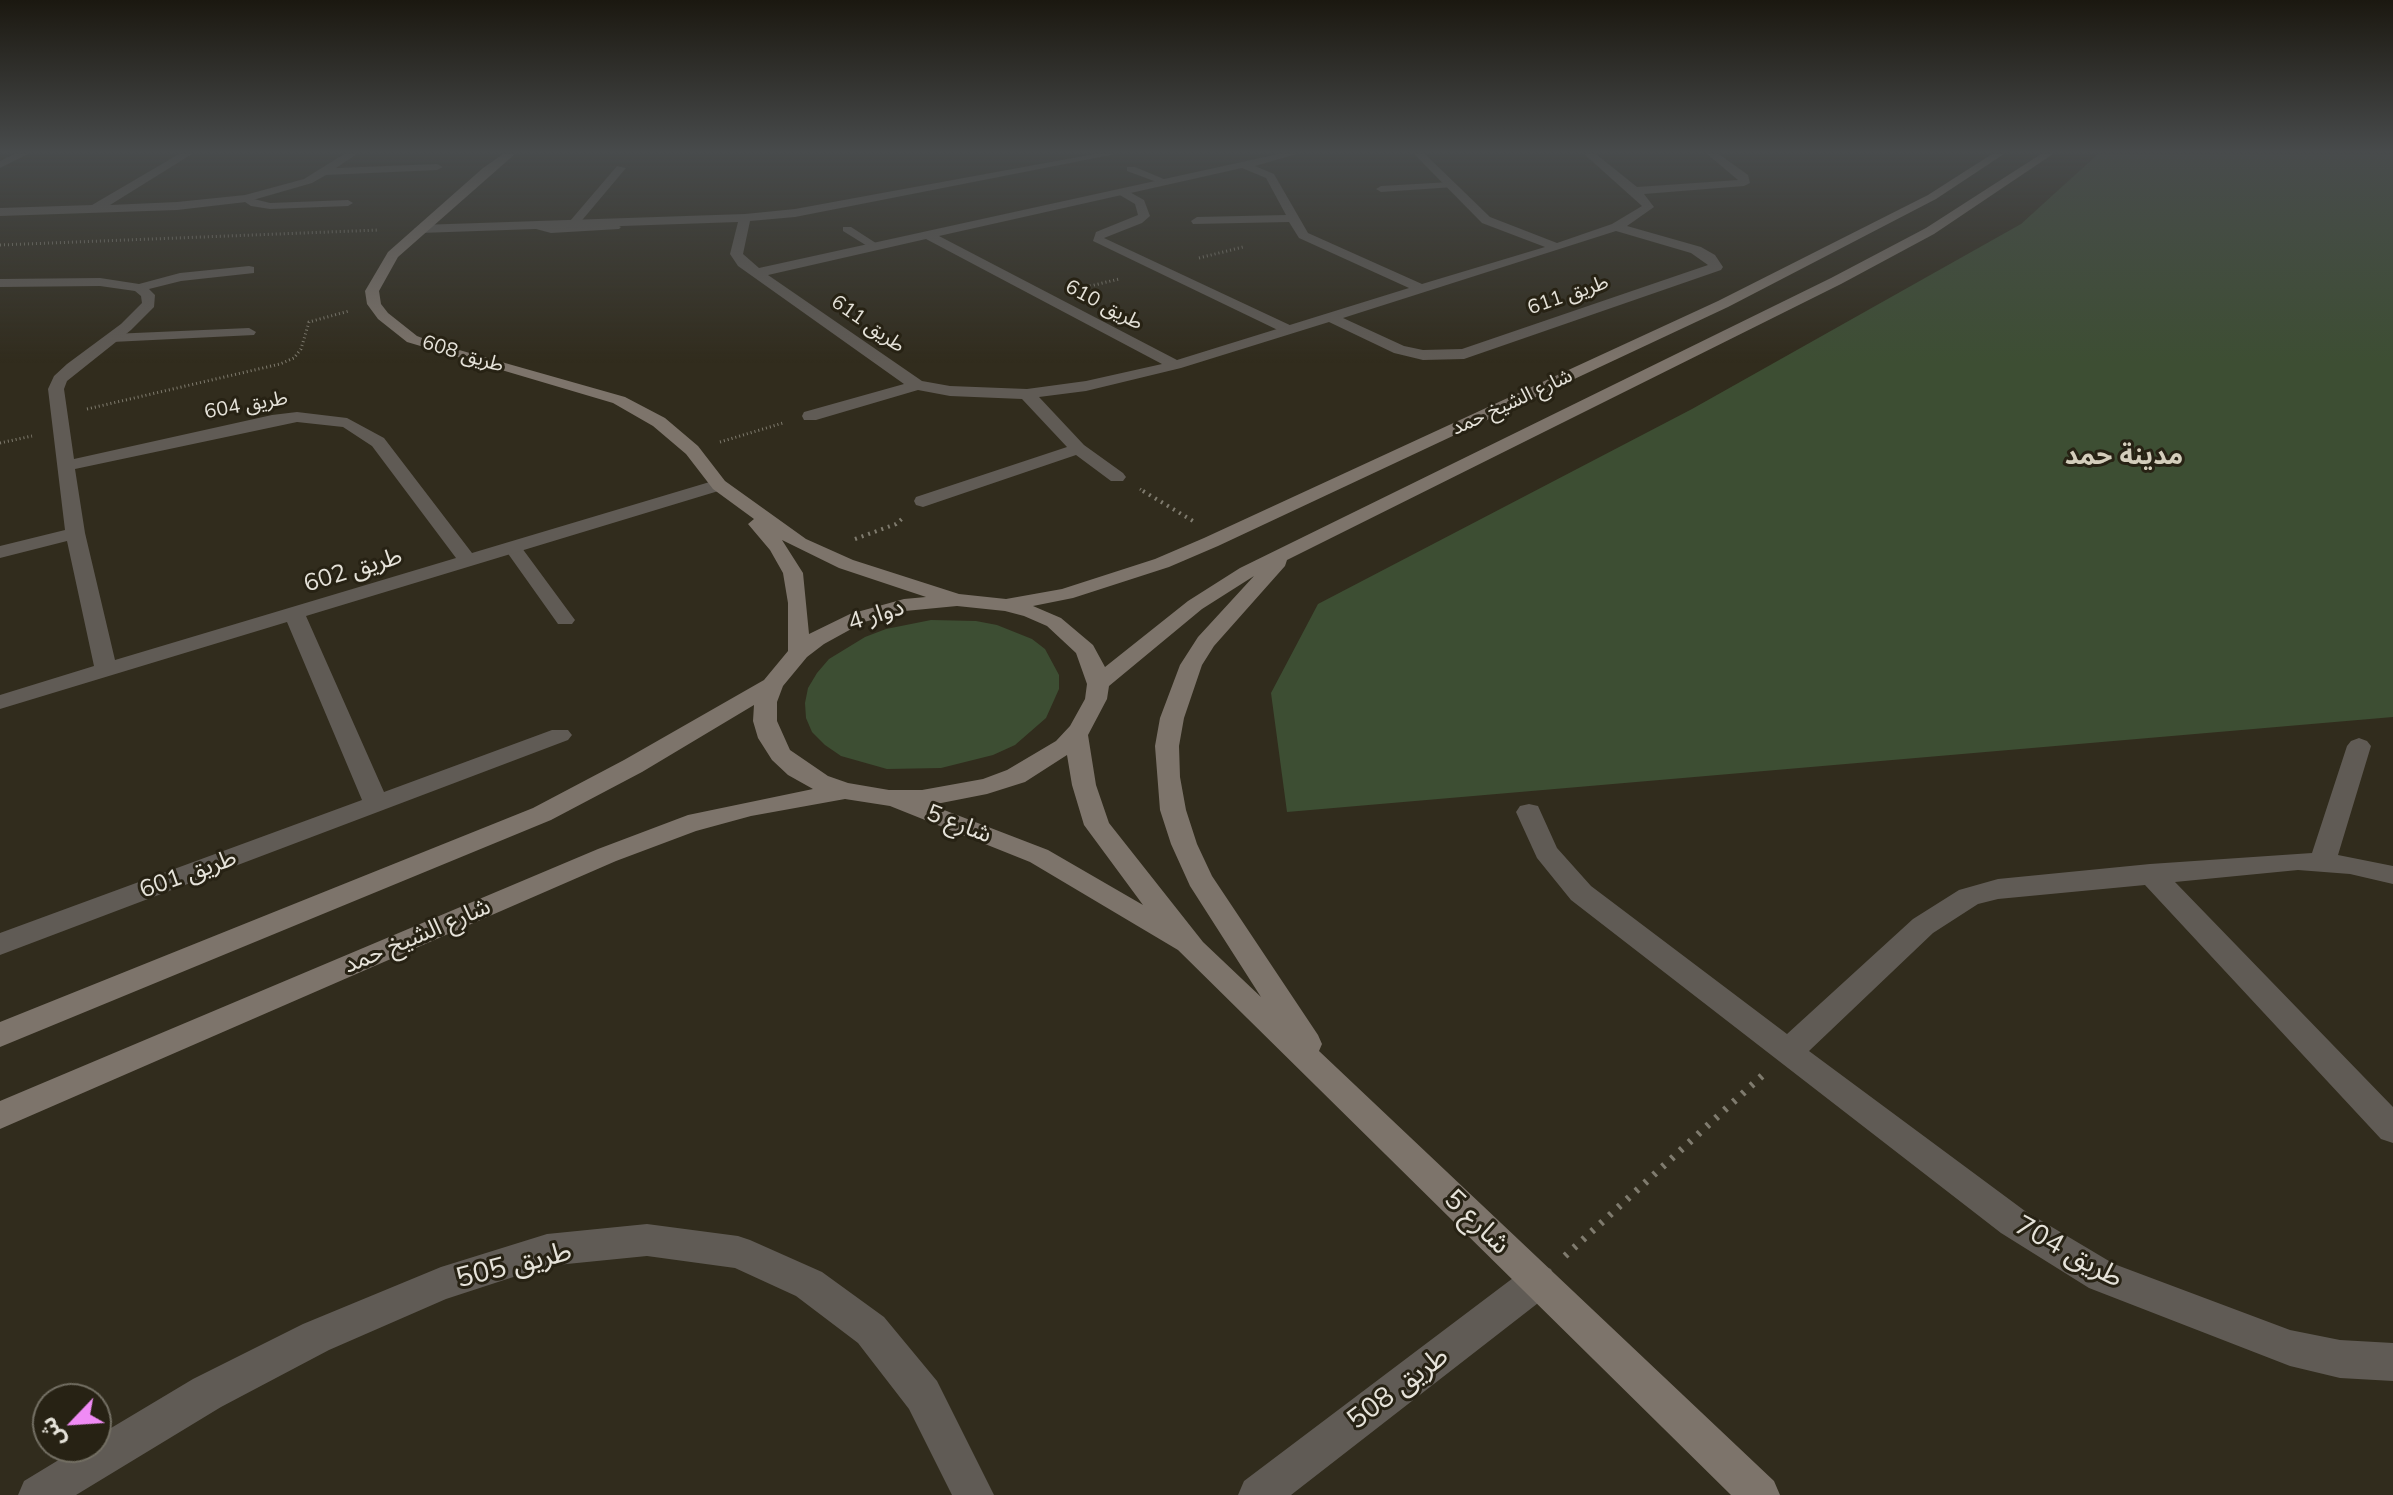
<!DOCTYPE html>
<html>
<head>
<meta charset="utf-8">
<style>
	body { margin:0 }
	#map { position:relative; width:2393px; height:1495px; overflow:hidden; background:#312c1d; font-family:Mulish,"Noto Sans Arabic",sans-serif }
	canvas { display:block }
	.north { position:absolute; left:32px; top:1383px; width:80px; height:80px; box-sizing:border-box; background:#272214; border:2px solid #736f63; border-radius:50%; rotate:245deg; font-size:22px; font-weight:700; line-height:32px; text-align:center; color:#e5e2d9 }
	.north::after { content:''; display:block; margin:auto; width:28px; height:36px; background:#f08bf5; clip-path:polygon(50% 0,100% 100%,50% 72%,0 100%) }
</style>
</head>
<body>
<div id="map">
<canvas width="2393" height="1495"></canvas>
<div class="north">ش</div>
</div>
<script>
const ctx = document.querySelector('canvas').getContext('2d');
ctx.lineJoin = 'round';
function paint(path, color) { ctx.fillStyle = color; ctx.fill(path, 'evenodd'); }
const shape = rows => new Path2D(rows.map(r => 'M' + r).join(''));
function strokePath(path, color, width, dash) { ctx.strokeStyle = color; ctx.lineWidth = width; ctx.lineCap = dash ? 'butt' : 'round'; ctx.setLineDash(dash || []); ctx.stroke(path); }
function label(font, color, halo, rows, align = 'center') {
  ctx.font = font + ' Mulish,"Noto Sans Arabic",sans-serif'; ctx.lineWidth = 6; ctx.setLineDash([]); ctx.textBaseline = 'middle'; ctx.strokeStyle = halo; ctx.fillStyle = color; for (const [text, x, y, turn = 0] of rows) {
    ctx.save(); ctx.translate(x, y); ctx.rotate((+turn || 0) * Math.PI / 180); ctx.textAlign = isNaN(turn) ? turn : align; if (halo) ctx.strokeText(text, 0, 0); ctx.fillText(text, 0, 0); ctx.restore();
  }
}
paint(shape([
	[2098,154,2393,154,2393,717,1287,812,1271,693,1318,604,1692,409,2021,224],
	[931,620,976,621,997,625,1032,639,1045,649,1059,675,1059,689,1046,718,1015,745,993,755,941,768,887,769,841,756,825,745,812,732,806,718,805,703,808,688,817,673,829,659,865,637,886,629]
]), '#3d4e33');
strokePath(shape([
	[0,245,379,230],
	[1199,258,1243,247],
	[1086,287,1119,279],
	[87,409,280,364,294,358,301,349,309,322,349,311],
	[720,442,783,423],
	[0,443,32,436],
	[1140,489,1146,493]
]), '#7f7b6e', 3, [1, 3]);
strokePath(shape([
	[1143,491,1193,521],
	[855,539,896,524,904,517]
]), '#7f7b6e', 4, [2, 5]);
strokePath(shape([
	[1565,1256,1764,1074]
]), '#7f7b6e', 7, [3, 9]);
paint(shape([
	[617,166,626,168,578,225,615,224,621,227,619,229,551,233,521,225,527,222,551,227,571,226,570,221,617,166],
	[1127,167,1135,167,1171,182,1162,184,1127,171,1127,167],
	[1450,182,1454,183,1454,187,1381,192,1376,189,1381,186,1450,182],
	[1118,190,1126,190,1144,200,1150,216,1142,223,1104,238,1294,327,1294,333,1284,333,1093,241,1096,232,1138,215,1135,204,1118,194,1118,190],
	[242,196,270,203,348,200,353,203,348,206,270,209,251,206,242,200,242,196],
	[843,227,851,227,882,247,872,249,843,231,843,227],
	[249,328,256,332,254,335,112,342,105,338,112,334,249,328],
	[513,543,519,544,572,616,575,620,572,624,558,624,504,548,513,543]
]), '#605b55');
paint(shape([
	[14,154,28,154,0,168,0,161,14,154],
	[179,154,192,154,110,205,177,202,245,195,304,179,344,154,357,154,336,168,437,164,443,167,437,170,326,175,312,183,246,202,177,210,0,216,0,208,92,205,179,154],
	[1094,154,1116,154,795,217,750,221,743,254,759,268,1278,154,1297,154,1255,166,1274,174,1308,233,1422,284,1545,247,1482,223,1414,154,1425,154,1490,217,1557,243,1612,224,1642,206,1584,154,1596,154,1637,187,1738,180,1707,154,1719,154,1748,175,1750,183,1744,186,1644,194,1654,207,1627,226,1701,247,1715,255,1723,267,1721,270,1464,359,1423,360,1394,353,1329,322,1181,368,1086,391,1039,397,1084,445,1123,473,1126,477,1123,481,1111,481,1076,455,923,507,916,505,914,501,916,497,1067,447,1022,399,950,396,918,390,816,420,804,420,802,416,804,412,904,384,738,266,730,254,738,222,420,233,414,229,420,225,745,214,795,209,1094,154],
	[1242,168,1266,178,1286,215,1197,217,1191,221,1193,224,1289,222,1299,238,1409,288,1177,360,939,236,1242,168],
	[1616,231,1691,253,1708,265,1462,349,1423,350,1404,346,1343,318,1616,231],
	[926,239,1162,364,1086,381,1027,389,950,386,922,381,768,275,926,239],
	[249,266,254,267,254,273,181,281,149,289,155,295,154,307,131,330,67,381,64,389,74,459,272,415,297,412,347,418,384,438,472,553,713,481,719,480,728,485,725,489,306,616,384,792,552,730,568,730,572,735,568,740,0,955,0,933,362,800,287,622,0,709,0,695,94,666,67,541,0,558,0,546,65,530,48,389,54,376,67,364,121,324,142,303,141,296,135,291,100,286,0,287,0,279,100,278,139,284,180,273,249,266],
	[297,422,343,427,372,446,456,558,115,660,85,533,75,469,297,422],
	[2359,738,2367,741,2371,746,2338,855,2393,866,2393,884,2350,874,2298,870,2175,882,2393,1107,2393,1143,2381,1139,2145,885,1998,899,1978,904,1933,933,1809,1051,2025,1211,2114,1264,2290,1330,2340,1340,2393,1343,2393,1381,2340,1378,2290,1366,2089,1288,2001,1233,1571,900,1537,858,1516,812,1520,806,1529,804,1538,806,1557,848,1591,886,1787,1034,1913,919,1959,890,1998,879,2150,864,2312,853,2347,746,2351,741,2359,738],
	[647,1224,738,1236,750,1240,822,1272,884,1317,937,1381,994,1495,952,1495,909,1409,858,1343,796,1296,735,1268,647,1256,547,1266,446,1299,329,1350,221,1407,76,1495,18,1495,24,1481,80,1447,96,1447,96,1437,193,1379,303,1324,441,1267,547,1234,647,1224],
	[1538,1264,1551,1269,1556,1281,1551,1293,1291,1495,1238,1495,1244,1481,1525,1269,1538,1264]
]), '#605b55');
paint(shape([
	[503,154,515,154,398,257,379,291,381,304,388,313,417,336,438,344,625,397,665,418,698,446,725,481,806,539,853,560,959,594,1006,599,1062,589,1155,559,1204,538,1718,301,1928,195,1992,154,2004,154,1936,199,1728,307,1218,546,1169,567,1073,598,1033,606,1061,618,1093,645,1105,667,1188,601,1240,568,1831,278,1926,228,2041,154,2053,154,1934,234,1841,284,1287,560,1285,566,1214,646,1202,665,1184,718,1179,746,1180,777,1186,810,1197,844,1212,876,1318,1035,1322,1044,1319,1051,1774,1481,1780,1495,1731,1495,1178,950,1030,862,890,806,845,799,751,816,696,831,616,861,0,1129,0,1101,598,849,688,815,813,789,788,775,772,760,758,738,753,721,754,705,642,772,551,820,0,1047,0,1022,533,808,624,760,764,680,788,651,788,603,783,573,770,550,748,524,754,519,713,489,686,454,653,426,613,403,407,342,378,319,367,304,365,291,388,252,483,168,503,154],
	[782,540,839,568,926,597,904,599,850,614,809,634,803,573,782,540],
	[1254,576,1198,637,1180,665,1160,718,1155,746,1160,810,1171,844,1190,886,1261,997,1203,942,1109,823,1096,785,1088,735,1107,699,1109,686,1202,609,1254,576],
	[957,606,1005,611,1024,616,1047,626,1076,653,1087,684,1085,699,1070,726,1056,741,1007,770,983,779,922,790,889,790,848,783,828,776,790,750,777,721,777,702,783,686,807,657,824,644,864,622,905,611,957,606],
	[1067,755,1072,785,1084,825,1143,905,1048,850,931,805,987,794,1025,782,1067,755]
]), '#7d746b');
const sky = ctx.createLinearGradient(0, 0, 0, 363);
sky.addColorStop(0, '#1b1810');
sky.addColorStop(0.42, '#484b4c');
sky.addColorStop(1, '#484b4c00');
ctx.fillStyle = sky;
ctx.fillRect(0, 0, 2393, 363);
label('20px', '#e5e2d9', '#272214', [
	["طريق 611",1568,295,-19],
	["طريق 610",1104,305,28],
	["طريق 611",868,324,35],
	["طريق 608",463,354,17],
	["شارع الشيخ حمد",1512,402,-25],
	["طريق 604",246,405,-10]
]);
label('24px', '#e5e2d9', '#272214', [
	["طريق 602",353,570,-17],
	["دوار 4",876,615,-17],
	["شارع 5",959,824,21],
	["طريق 601",188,874,-20],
	["شارع الشيخ حمد",417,936,-23]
]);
label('bold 26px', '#d4cebc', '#272214', [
	["مدينة حمد",2124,456]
]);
label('28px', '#e5e2d9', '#272214', [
	["شارع 5",1477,1222,44],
	["طريق 704",2069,1252,29],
	["طريق 505",514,1265,-14],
	["طريق 508",1398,1388,-37]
]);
</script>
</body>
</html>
